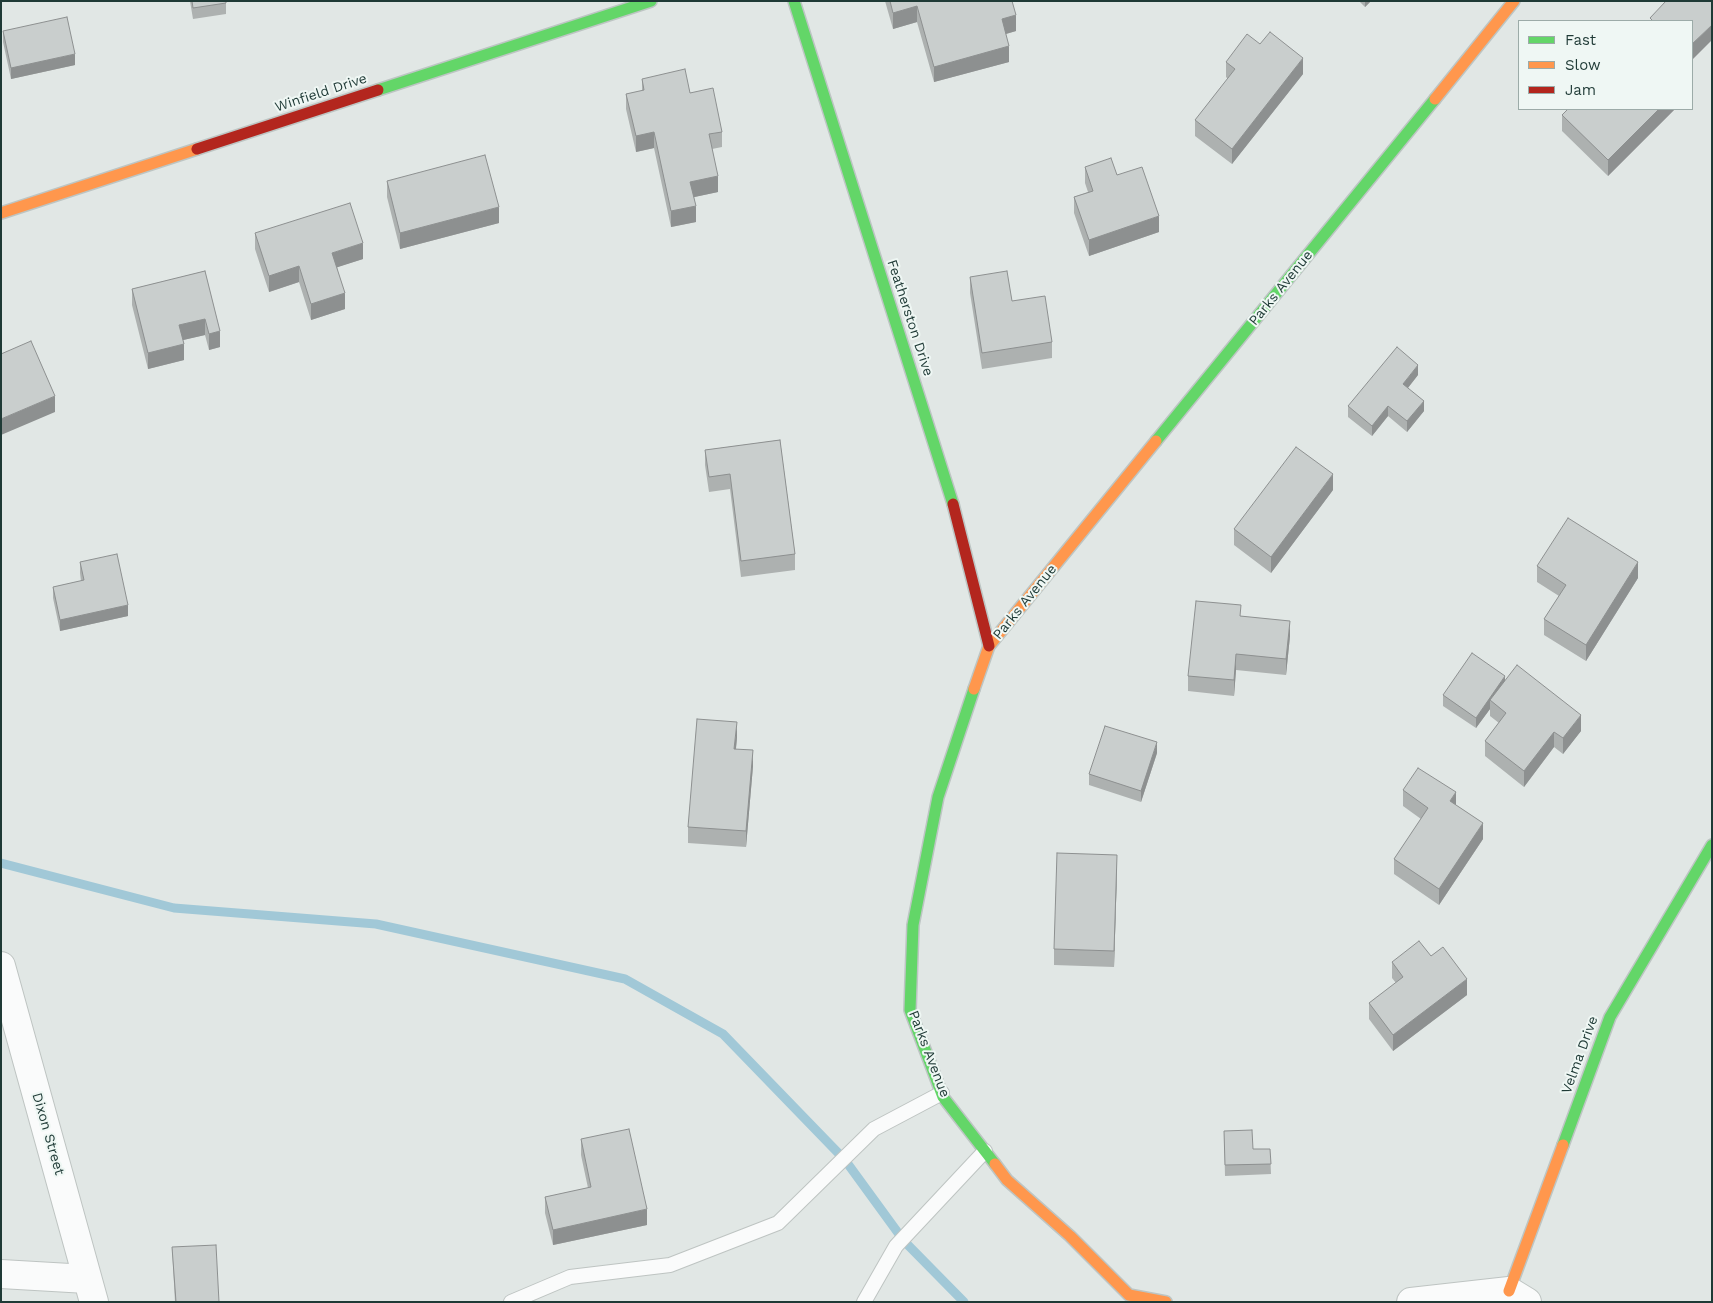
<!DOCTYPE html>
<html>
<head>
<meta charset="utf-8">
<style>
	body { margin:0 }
	#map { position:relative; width:1713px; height:1303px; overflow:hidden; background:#e1e7e5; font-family:"Work Sans",sans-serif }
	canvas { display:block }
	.frame { position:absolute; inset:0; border:2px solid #1f3a36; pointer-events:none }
	.legend { position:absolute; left:1518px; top:20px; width:175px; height:90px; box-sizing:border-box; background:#eff7f4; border:1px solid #9caba8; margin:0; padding:6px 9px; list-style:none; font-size:15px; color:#1f3a36 }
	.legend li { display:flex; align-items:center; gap:10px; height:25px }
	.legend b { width:25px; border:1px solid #9caba8 }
</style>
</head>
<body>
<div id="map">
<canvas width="1713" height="1303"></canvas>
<div class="frame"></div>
<ul class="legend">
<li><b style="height:6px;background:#63d668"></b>Fast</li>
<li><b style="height:6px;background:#ff974d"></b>Slow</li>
<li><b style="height:6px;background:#b3261e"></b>Jam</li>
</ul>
</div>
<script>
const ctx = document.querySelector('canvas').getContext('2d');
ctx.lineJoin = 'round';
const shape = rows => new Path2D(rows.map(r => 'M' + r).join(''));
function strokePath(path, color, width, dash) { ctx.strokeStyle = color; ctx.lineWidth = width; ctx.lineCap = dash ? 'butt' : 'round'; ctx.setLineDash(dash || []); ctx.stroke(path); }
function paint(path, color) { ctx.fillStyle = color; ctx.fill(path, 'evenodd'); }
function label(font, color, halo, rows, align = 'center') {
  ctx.font = font + ' "Work Sans",sans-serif'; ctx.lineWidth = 4; ctx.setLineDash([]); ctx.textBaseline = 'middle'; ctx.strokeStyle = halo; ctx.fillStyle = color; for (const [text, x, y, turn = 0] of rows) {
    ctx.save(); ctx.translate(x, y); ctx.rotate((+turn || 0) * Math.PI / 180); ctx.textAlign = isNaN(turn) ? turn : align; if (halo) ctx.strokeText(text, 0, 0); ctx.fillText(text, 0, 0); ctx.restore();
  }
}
strokePath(shape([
	[1,863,174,908,376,924,625,979,723,1034,845,1160,904,1241,964,1302]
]), '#a1c8d7', 9);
const lane = shape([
	[511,1302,570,1277,670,1265,778,1223,874,1129,942,1093],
	[864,1302,896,1246,985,1151]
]);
const street = shape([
	[1,966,94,1302],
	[1,1274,87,1279],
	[1411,1302,1509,1291,1527,1302]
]);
const fast = shape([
	[794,1,953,504],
	[378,90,651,1],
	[1156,441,1435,99],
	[974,689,938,797,913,925,910,1010,943,1097,995,1164],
	[1563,1145,1610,1017,1712,845]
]);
const slow = shape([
	[1435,99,1514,1],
	[1,213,197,149],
	[974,689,989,646,1156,441],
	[995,1164,1007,1180,1070,1236,1129,1295,1166,1302],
	[1509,1291,1563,1145]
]);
const jam = shape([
	[197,149,378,90],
	[953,504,989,646]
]);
strokePath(lane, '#bec4c2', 16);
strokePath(street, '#bec4c2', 30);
strokePath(fast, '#bdc5c3', 14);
strokePath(slow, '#bdc5c3', 14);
strokePath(jam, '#bdc5c3', 14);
strokePath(lane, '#fafbfb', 14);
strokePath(street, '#fafbfb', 28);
strokePath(fast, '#63d668', 11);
strokePath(slow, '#ff974d', 11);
strokePath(jam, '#b3261e', 11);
paint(shape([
	[190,1,226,1,226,14,193,19],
	[885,1,1012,1,1016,31,1006,34,1009,62,934,82,917,22,893,29],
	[1359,1,1371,1,1365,7],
	[3,31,75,65,11,79,3,42],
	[1260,44,1303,74,1232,164,1195,136,1195,120,1228,79,1226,77,1226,62],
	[642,79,690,93,722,132,722,147,712,149,718,192,694,197,696,222,671,227,654,148,636,152,626,109,626,94,642,91],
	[1568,109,1675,109,1608,176,1562,131,1562,115],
	[1085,167,1117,175,1159,232,1089,256,1074,213,1074,197,1088,192,1085,183],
	[387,181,499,223,400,249,387,197],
	[255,233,363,259,337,267,345,309,311,320,299,282,269,292,255,249],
	[205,271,220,347,209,350,205,335,183,340,184,360,148,369,132,305,132,289],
	[970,277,1012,301,1052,342,1052,358,982,369,970,293],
	[1418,375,1408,388,1424,411,1407,432,1388,416,1372,436,1348,417,1348,406],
	[780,440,795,554,795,570,741,577,730,489,709,492,705,465,705,450],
	[1333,490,1271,573,1234,545,1234,529],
	[80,562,128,616,60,631,53,598,53,587,81,581,80,573],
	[1537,566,1638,578,1586,661,1544,635,1544,619,1559,596,1537,582],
	[1241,616,1290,636,1286,675,1236,670,1234,696,1188,691,1188,676],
	[1505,681,1581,731,1563,754,1554,747,1524,787,1485,756,1485,741,1499,723,1490,716,1490,709,1476,728,1443,706,1443,695],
	[737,738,736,749,753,766,746,847,688,843,688,827],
	[1157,753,1141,802,1089,785,1089,774],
	[1403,790,1456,805,1483,839,1439,905,1394,874,1394,859,1421,819,1403,806],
	[1117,871,1114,967,1054,965,1054,949],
	[1431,956,1467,995,1393,1051,1369,1019,1369,1003,1396,983,1392,978,1392,962],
	[1224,1131,1253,1149,1270,1149,1271,1174,1225,1176],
	[581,1139,647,1225,553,1245,545,1213,545,1197,588,1188,581,1155],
	[172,1247,219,1302,175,1302]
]), '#adb1b0');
paint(shape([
	[1365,1,1371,1,1365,7],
	[917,6,917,22,893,29,893,13],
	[1016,15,1016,31,1002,35,1002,19],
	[1712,25,1712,40,1692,60,1692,44],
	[1009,46,1009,62,934,82,934,67],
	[75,54,75,65,11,79,11,68],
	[1303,58,1303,74,1232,164,1232,149],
	[1659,109,1675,109,1608,176,1608,160],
	[654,132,654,148,636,152,636,136],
	[718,176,718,192,690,198,690,182],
	[696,206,696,222,671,227,671,211],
	[499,207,499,223,400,249,400,233],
	[1159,216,1159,232,1089,256,1089,240],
	[363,243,363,259,332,269,332,253],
	[299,266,299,282,269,292,269,276],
	[345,293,345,309,311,320,311,304],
	[205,319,205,335,179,341,179,325],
	[220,331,220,347,209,350,209,334],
	[184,344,184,360,148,369,148,353],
	[1418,365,1418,375,1403,394,1403,384],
	[55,396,55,412,1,435,1,419],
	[1424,401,1424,411,1407,432,1407,421],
	[1388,406,1388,416,1372,436,1372,426],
	[1333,474,1333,490,1271,573,1271,557],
	[1638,562,1638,578,1586,661,1586,645],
	[128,605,128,616,60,631,60,620],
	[1290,621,1290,636,1286,675,1286,659],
	[1236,654,1236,670,1234,696,1234,680],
	[1505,676,1505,687,1490,700,1490,709,1476,728,1476,718],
	[1581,715,1581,731,1563,754,1563,738],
	[737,722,737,738,734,765,734,749],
	[1554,732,1554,747,1524,787,1524,771],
	[1157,742,1157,753,1141,802,1141,791],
	[753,750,753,766,746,847,746,831],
	[1456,792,1456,808,1450,801],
	[1483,823,1483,839,1439,905,1439,889],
	[1117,855,1117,871,1114,967,1114,951],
	[1467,979,1467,995,1393,1051,1393,1035],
	[647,1209,647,1225,553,1245,553,1230]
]), '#8d9090');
const building = shape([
	[192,1,226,1,226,3,193,8,192,1],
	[890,1,1012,1,1016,15,1002,19,1009,46,934,67,917,6,893,13,890,1],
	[1666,1,1712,1,1712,25,1692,44,1692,21,1653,21,1650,18,1666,1],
	[67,17,75,54,11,68,3,31,67,17],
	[1270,32,1303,58,1232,149,1195,120,1235,69,1226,62,1247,34,1260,44,1270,32],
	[685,69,690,93,713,88,722,132,709,134,718,176,690,182,696,206,671,211,654,132,636,136,626,94,644,90,642,79,685,69],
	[1568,109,1659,109,1608,160,1562,115,1568,109],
	[485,155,499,207,400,233,387,181,485,155],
	[1111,158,1117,175,1142,167,1159,216,1089,240,1074,197,1093,191,1085,167,1111,158],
	[350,203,363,243,332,253,345,293,311,304,299,266,269,276,255,233,350,203],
	[205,271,220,331,209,334,205,319,179,325,184,344,148,353,132,289,205,271],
	[1007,271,1012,301,1045,296,1052,342,982,353,970,277,1007,271],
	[31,341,55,396,1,419,1,354,31,341],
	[1397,347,1418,365,1403,384,1424,401,1407,421,1388,406,1372,426,1348,406,1397,347],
	[780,440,795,554,741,561,730,474,709,477,705,450,780,440],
	[1296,447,1333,474,1271,557,1234,529,1296,447],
	[1568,518,1638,562,1586,645,1544,619,1566,585,1537,566,1568,518],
	[117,554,128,605,60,620,53,587,84,580,80,562,117,554],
	[1196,601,1241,605,1240,616,1290,621,1286,659,1236,654,1234,680,1188,676,1196,601],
	[1472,653,1505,676,1476,718,1443,695,1472,653],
	[1517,665,1581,715,1563,738,1554,732,1524,771,1485,741,1506,713,1490,700,1517,665],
	[697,719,737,722,734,749,753,750,746,831,688,827,697,719],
	[1105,726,1157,742,1141,791,1089,774,1105,726],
	[1418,768,1456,792,1450,801,1483,823,1439,889,1394,859,1428,808,1403,790,1418,768],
	[1057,853,1117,855,1114,951,1054,949,1057,853],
	[1419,941,1431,956,1443,947,1467,979,1393,1035,1369,1003,1403,977,1392,962,1419,941],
	[629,1129,647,1209,553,1230,545,1197,591,1187,581,1139,629,1129],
	[1252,1130,1253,1149,1270,1149,1271,1164,1225,1165,1224,1131,1252,1130],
	[216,1245,219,1302,176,1302,172,1247,216,1245]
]);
paint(building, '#c9cecd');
strokePath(building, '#8d9090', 1);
label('14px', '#1f3a36', '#eff7f4', [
	["Winfield Drive",321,93,-18],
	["Parks Avenue",1281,288,-51],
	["Featherston Drive",910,318,72],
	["Parks Avenue",1025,602,-51],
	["Parks Avenue",929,1054,69],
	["Velma Drive",1580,1055,-70],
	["Dixon Street",48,1134,74]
]);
</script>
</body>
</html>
